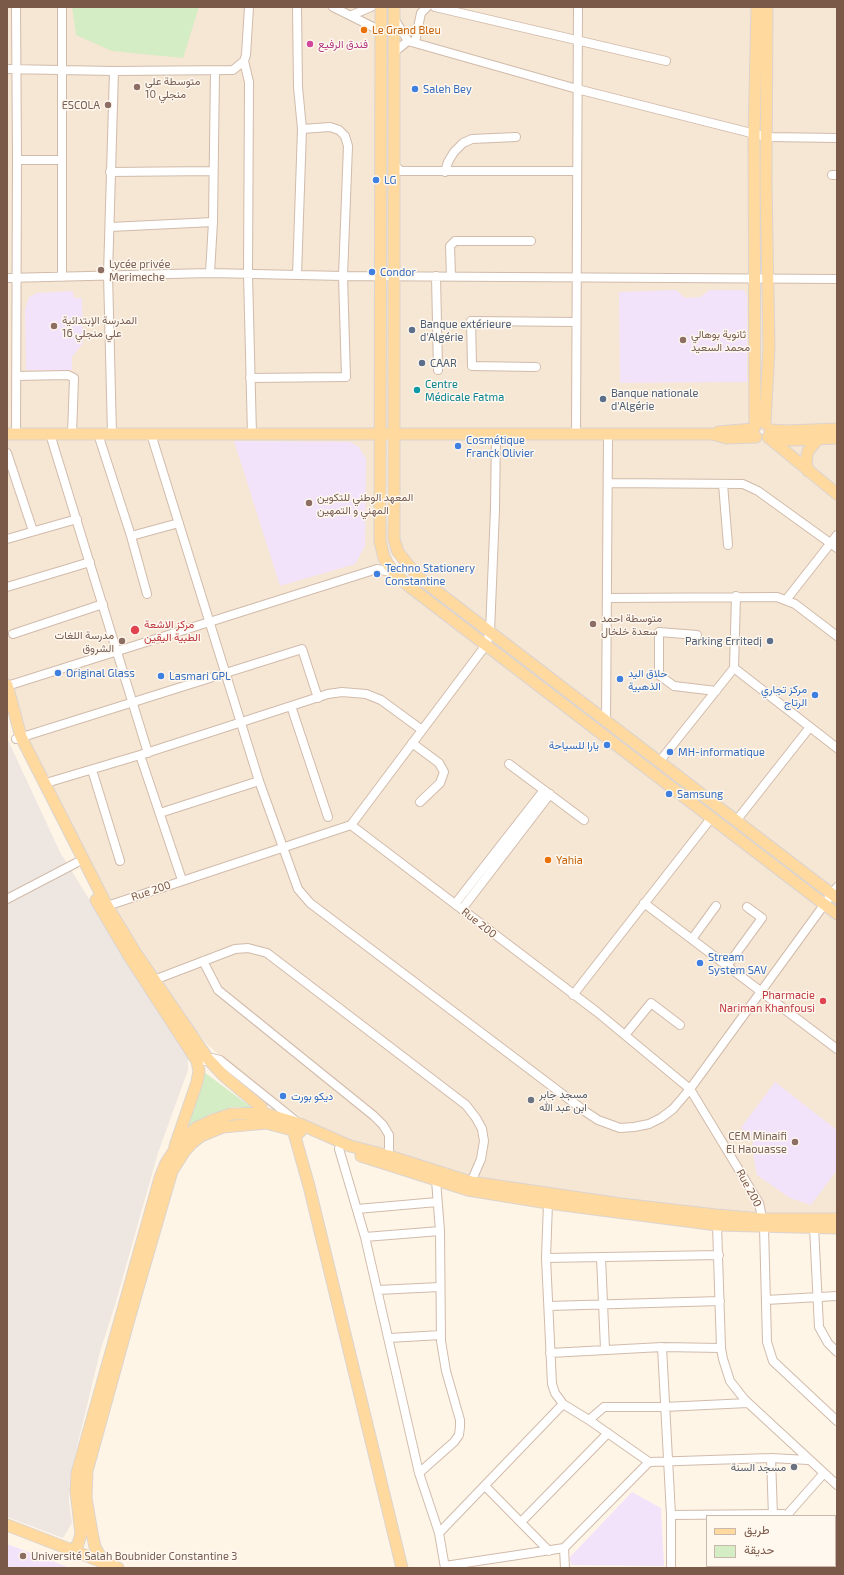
<!DOCTYPE html>
<html>
<head>
<meta charset="utf-8">
<style>
	body { margin:0 }
	#map { position:relative; width:844px; height:1575px; overflow:hidden; background:#fef5e7; font-family:"Exo 2",Vazirmatn,sans-serif }
	canvas { display:block }
	.frame { position:absolute; inset:0; border:8px solid #7a5949; pointer-events:none }
	.legend { position:absolute; left:706px; top:1515px; width:130px; height:52px; box-sizing:border-box; background:#fff8ef; border:1px solid #cab8ad; margin:0; padding:5px 7px; list-style:none; font-size:12px; color:#7a5949 }
	.legend li { display:flex; align-items:center; gap:8px; height:20px }
	.legend b { width:20px; border:1px solid #cab8ad }
</style>
</head>
<body>
<div id="map">
<canvas width="844" height="1575"></canvas>
<div class="frame"></div>
<ul class="legend">
<li><b style="height:5px;background:#ffd99d"></b>طريق</li>
<li><b style="height:11px;background:#d5edc4"></b>حديقة</li>
</ul>
</div>
<script>
const ctx = document.querySelector('canvas').getContext('2d');
ctx.lineJoin = 'round';
function paint(path, color) { ctx.fillStyle = color; ctx.fill(path, 'evenodd'); }
const shape = rows => new Path2D(rows.map(r => 'M' + r).join(''));
function strokePath(path, color, width, dash) { ctx.strokeStyle = color; ctx.lineWidth = width; ctx.lineCap = dash ? 'butt' : 'round'; ctx.setLineDash(dash || []); ctx.stroke(path); }
function label(font, color, halo, rows, align = 'center') {
  ctx.font = font + ' "Exo 2",Vazirmatn,sans-serif'; ctx.lineWidth = 3; ctx.setLineDash([]); ctx.textBaseline = 'middle'; ctx.strokeStyle = halo; ctx.fillStyle = color; for (const [text, x, y, turn = 0] of rows) {
    ctx.save(); ctx.translate(x, y); ctx.rotate((+turn || 0) * Math.PI / 180); ctx.textAlign = isNaN(turn) ? turn : align; if (halo) ctx.strokeText(text, 0, 0); ctx.fillText(text, 0, 0); ctx.restore();
  }
}
paint(shape([
	[7,7,837,7,837,426,770,431,374,433,394,569,401,577,510,648,417,576,398,552,394,434,763,434,767,436,837,439,837,1225,552,1191,440,1171,337,1144,227,1062,209,1046,198,1033,111,903,21,737,7,679]
]), '#f6e6d4');
paint(shape([
	[7,738,60,852,126,959,188,1053,188,1070,158,1153,115,1305,100,1352,70,1476,69,1502,72,1523,63,1538,7,1517]
]), '#eee7e1');
paint(shape([
	[676,290,685,298,701,297,709,290,744,290,747,295,747,382,620,383,619,292],
	[73,291,74,298,82,298,83,343,72,357,72,370,26,370,25,310,29,297,37,293],
	[234,441,350,442,359,447,366,459,365,546,355,564,280,586],
	[775,1082,837,1130,837,1170,811,1205,790,1198,757,1175,752,1148,754,1137,741,1128],
	[632,1492,661,1508,664,1566,571,1565,570,1557],
	[7,1544,70,1568,7,1568]
]), '#f2e3fb');
paint(shape([
	[72,7,199,7,183,58,112,51,76,35],
	[204,1072,251,1107,232,1107,208,1115,184,1129,202,1073]
]), '#d5edc4');
const minor = shape([
	[333,7,381,31],
	[435,7,666,61],
	[352,15,371,7],
	[395,20,408,41,577,89,767,137,837,138],
	[415,42,421,13,427,7],
	[393,53,408,41],
	[244,61,249,82,248,274,252,435],
	[7,69,114,71,233,70,244,61,246,55,249,7],
	[17,160,62,160],
	[394,165,401,171,576,171],
	[110,172,213,171],
	[445,172,448,162,454,152,463,143,472,139,516,137],
	[832,175,837,175],
	[110,227,213,222],
	[210,273,213,222,215,71],
	[297,275,302,129,298,87,297,7],
	[436,276,438,370],
	[451,276,450,246,455,241,531,241],
	[62,277,62,7],
	[7,278,210,273,343,276,837,279],
	[536,367,472,366,471,321,575,322],
	[16,376,68,375,74,378,72,434],
	[250,378,346,377,343,276,348,146,345,136,339,130,330,127,302,129],
	[16,434,17,160,16,7],
	[50,434,148,753],
	[98,434,131,536,147,594],
	[112,434,108,274,114,71],
	[151,434,259,781,298,889,310,903,586,1112,598,1120,620,1128,634,1127,649,1124,661,1118,673,1109,690,1089,837,887],
	[576,435,578,7],
	[7,453,33,531],
	[608,483,743,484,758,491,837,548],
	[723,484,728,545],
	[131,536,179,523],
	[7,539,77,519],
	[7,587,90,562],
	[608,598,777,597,795,604,837,636],
	[786,600,837,535],
	[13,634,103,604],
	[697,635,659,632,659,675,674,686,716,691],
	[734,668,837,748],
	[7,686,377,569,394,573],
	[291,706,328,817],
	[606,722,608,435],
	[16,739,302,649,318,698],
	[412,743,439,763,444,772,440,783,420,802],
	[140,755,182,880],
	[659,762,734,668,736,596],
	[509,764,584,820],
	[92,770,120,861],
	[46,783,140,755,328,694,342,692,366,694,381,700,422,730],
	[160,813,259,781],
	[736,821,810,727],
	[351,825,486,645,490,632,495,509,496,434],
	[7,899,76,863],
	[644,903,837,1049],
	[455,904,544,790],
	[107,906,351,825,597,1012,690,1089,759,1203,764,1227,767,1342,773,1361,837,1421],
	[462,909,550,794],
	[692,939,716,906],
	[203,961,218,990,374,1116,383,1125,389,1135,389,1150,387,1160],
	[727,966,762,918,747,907],
	[154,980,235,949,248,948,267,953,466,1105,476,1118,482,1129,484,1141,481,1159,469,1187],
	[573,995,712,817],
	[625,1035,651,1003,680,1025],
	[205,1061,212,1058,220,1060,296,1121],
	[339,1149,365,1237,419,1473,439,1533,445,1568],
	[548,1203,546,1258,552,1384,555,1393,563,1404,589,1420,649,1462,771,1458,808,1460],
	[357,1209,437,1202],
	[717,1225,721,1348,723,1359,730,1381,745,1400,837,1485],
	[814,1227,819,1327,828,1343,837,1352],
	[365,1237,440,1231],
	[601,1257,605,1349],
	[546,1258,719,1255],
	[377,1290,440,1287],
	[766,1300,837,1296],
	[549,1306,720,1301],
	[389,1338,441,1335],
	[662,1347,671,1515,671,1568],
	[550,1353,662,1347,721,1348],
	[589,1420,604,1407,664,1407,748,1403],
	[771,1458,773,1516],
	[419,1473,454,1442,459,1435,460,1427,460,1420,446,1371,441,1341,440,1231,436,1180],
	[485,1486,549,1551],
	[671,1515,783,1514,788,1516],
	[787,1515,824,1473],
	[522,1521,608,1433],
	[439,1533,563,1404],
	[564,1548,565,1568],
	[835,1559,837,1561],
	[445,1566,564,1548,649,1462],
	[723,1566,723,1568],
	[774,1566,774,1568]
]);
const major = shape([
	[381,7,380,541,384,558,394,573,410,587,837,914],
	[394,7,394,539,398,552,417,576,837,898],
	[765,423,769,348,766,184,767,7],
	[755,426,754,135,757,7],
	[770,430,787,431,837,429],
	[718,432,754,429],
	[7,434,712,434,727,438,756,437],
	[768,437,837,494],
	[769,437,791,440,837,438],
	[808,471,806,461,808,451,818,439],
	[7,685,21,737,107,906,134,950,208,1059,224,1076,261,1107,264,1119],
	[96,900,129,956,197,1061,199,1071,197,1082,175,1146],
	[292,1126,309,1186,402,1568],
	[361,1156,468,1190,548,1203,717,1225,837,1228],
	[7,1525,118,1568],
	[72,1552,78,1544,81,1534,76,1491,77,1473,160,1178,166,1163,181,1140,196,1128,213,1120,231,1114,263,1113,300,1124,350,1146,389,1156,471,1182,621,1204,716,1215,762,1219,837,1219],
	[104,1563,95,1547,92,1533,86,1498,87,1471,129,1319,172,1171,184,1152,192,1143,201,1136,223,1127,266,1123,300,1132]
]);
strokePath(minor, '#d1bbab', 10);
strokePath(major, '#dcd4d0', 13);
strokePath(minor, '#fff', 8);
strokePath(major, '#ffd99d', 11);
for (const [x, y, r, color] of [
	[364,30,4,"#e8710a"],
	[310,44,4,"#d1479c"],
	[137,87,4,"#8d6e63"],
	[415,89,4,"#3f7fe0"],
	[108,105,4,"#8d6e63"],
	[376,180,4,"#3f7fe0"],
	[101,270,4,"#8d6e63"],
	[372,272,4,"#3f7fe0"],
	[54,326,4,"#8d6e63"],
	[412,330,4,"#5c6f8a"],
	[683,340,4,"#8d6e63"],
	[422,363,4,"#5c6f8a"],
	[417,390,4,"#0f9aa8"],
	[603,399,4,"#5c6f8a"],
	[458,446,4,"#3f7fe0"],
	[309,503,4,"#8d6e63"],
	[377,574,4,"#3f7fe0"],
	[593,624,4,"#8d6e63"],
	[135,630,5,"#e0444e"],
	[122,641,4,"#8d6e63"],
	[770,641,4,"#5c6f8a"],
	[58,673,4,"#3f7fe0"],
	[161,676,4,"#3f7fe0"],
	[620,679,4,"#3f7fe0"],
	[815,695,4,"#3f7fe0"],
	[607,745,4,"#3f7fe0"],
	[670,752,4,"#3f7fe0"],
	[669,794,4,"#3f7fe0"],
	[548,860,4,"#e8710a"],
	[700,963,4,"#3f7fe0"],
	[823,1001,4,"#e0444e"],
	[283,1096,4,"#3f7fe0"],
	[531,1100,4,"#6b7280"],
	[795,1142,4,"#8d6e63"],
	[794,1467,4,"#6b7280"],
	[23,1556,4,"#8d6e63"]
]) { const dot = new Path2D(); dot.arc(x, y, r, 0, 2 * Math.PI); ctx.fillStyle = color; ctx.fill(dot); strokePath(dot, '#fff8ef', 1.5); }
label('11px', '#c56008', '#fff8ef', [
	["Le Grand Bleu",372,30],
	["Yahia",556,860]
], 'left');
label('11px', '#b23c85', '#fff8ef', [
	["فندق الرفيع",318,44]
], 'left');
label('11px', '#785e54', '#fff8ef', [
	["متوسطة علي",145,81],
	["منجلي 10",145,94],
	["ESCOLA",100,105,"right"],
	["Lycée privée",109,264],
	["Merimeche",109,277],
	["المدرسة الإبتدائية",62,320],
	["علي منجلي 16",62,333],
	["ثانوية بوهالي",691,334],
	["محمد السعيد",691,347],
	["المعهد الوطني للتكوين",317,497],
	["المهني و التمهين",317,510],
	["متوسطة احمد",601,618],
	["سعدة خلخال",601,631],
	["مدرسة اللغات",114,635,"right"],
	["الشروق",114,648,"right"],
	["CEM Minaifi",787,1136,"right"],
	["El Haouasse",787,1149,"right"],
	["Université Salah Boubnider Constantine 3",31,1556]
], 'left');
label('11px', '#366cbe', '#fff8ef', [
	["Saleh Bey",423,89],
	["LG",384,180],
	["Condor",380,272],
	["Cosmétique",466,440],
	["Franck Olivier",466,453],
	["Techno Stationery",385,568],
	["Constantine",385,581],
	["Original Glass",66,673],
	["حلاق اليد",628,673],
	["الذهبية",628,686],
	["Lasmari GPL",169,676],
	["مركز تجاري",807,689,"right"],
	["الرتاج",807,702,"right"],
	["يارا للسياحة",599,745,"right"],
	["MH-informatique",678,752],
	["Samsung",677,794],
	["Stream",708,957],
	["System SAV",708,970],
	["ديكو بورت",291,1096]
], 'left');
label('11px', '#4e5e75', '#fff8ef', [
	["Banque extérieure",420,324],
	["d'Algérie",420,337],
	["CAAR",430,363],
	["Banque nationale",611,393],
	["d'Algérie",611,406],
	["Parking Erritedj",762,641,"right"]
], 'left');
label('11px', '#0d838f', '#fff8ef', [
	["Centre",425,384],
	["Médicale Fatma",425,397]
], 'left');
label('11px', '#be3a42', '#fff8ef', [
	["مركز الاشعة",144,624],
	["الطبية اليقين",144,637],
	["Pharmacie",815,995,"right"],
	["Nariman Khanfousi",815,1008,"right"]
], 'left');
label('11px', '#7a5949', '#fff8ef', [
	["Rue 200",151,891,-19],
	["Rue 200",479,923,38],
	["Rue 200",749,1188,62]
]);
label('11px', '#5b616d', '#fff8ef', [
	["مسجد جابر",539,1094],
	["ابن عبد الله",539,1107],
	["مسجد السنة",786,1467,"right"]
], 'left');
</script>
</body>
</html>
